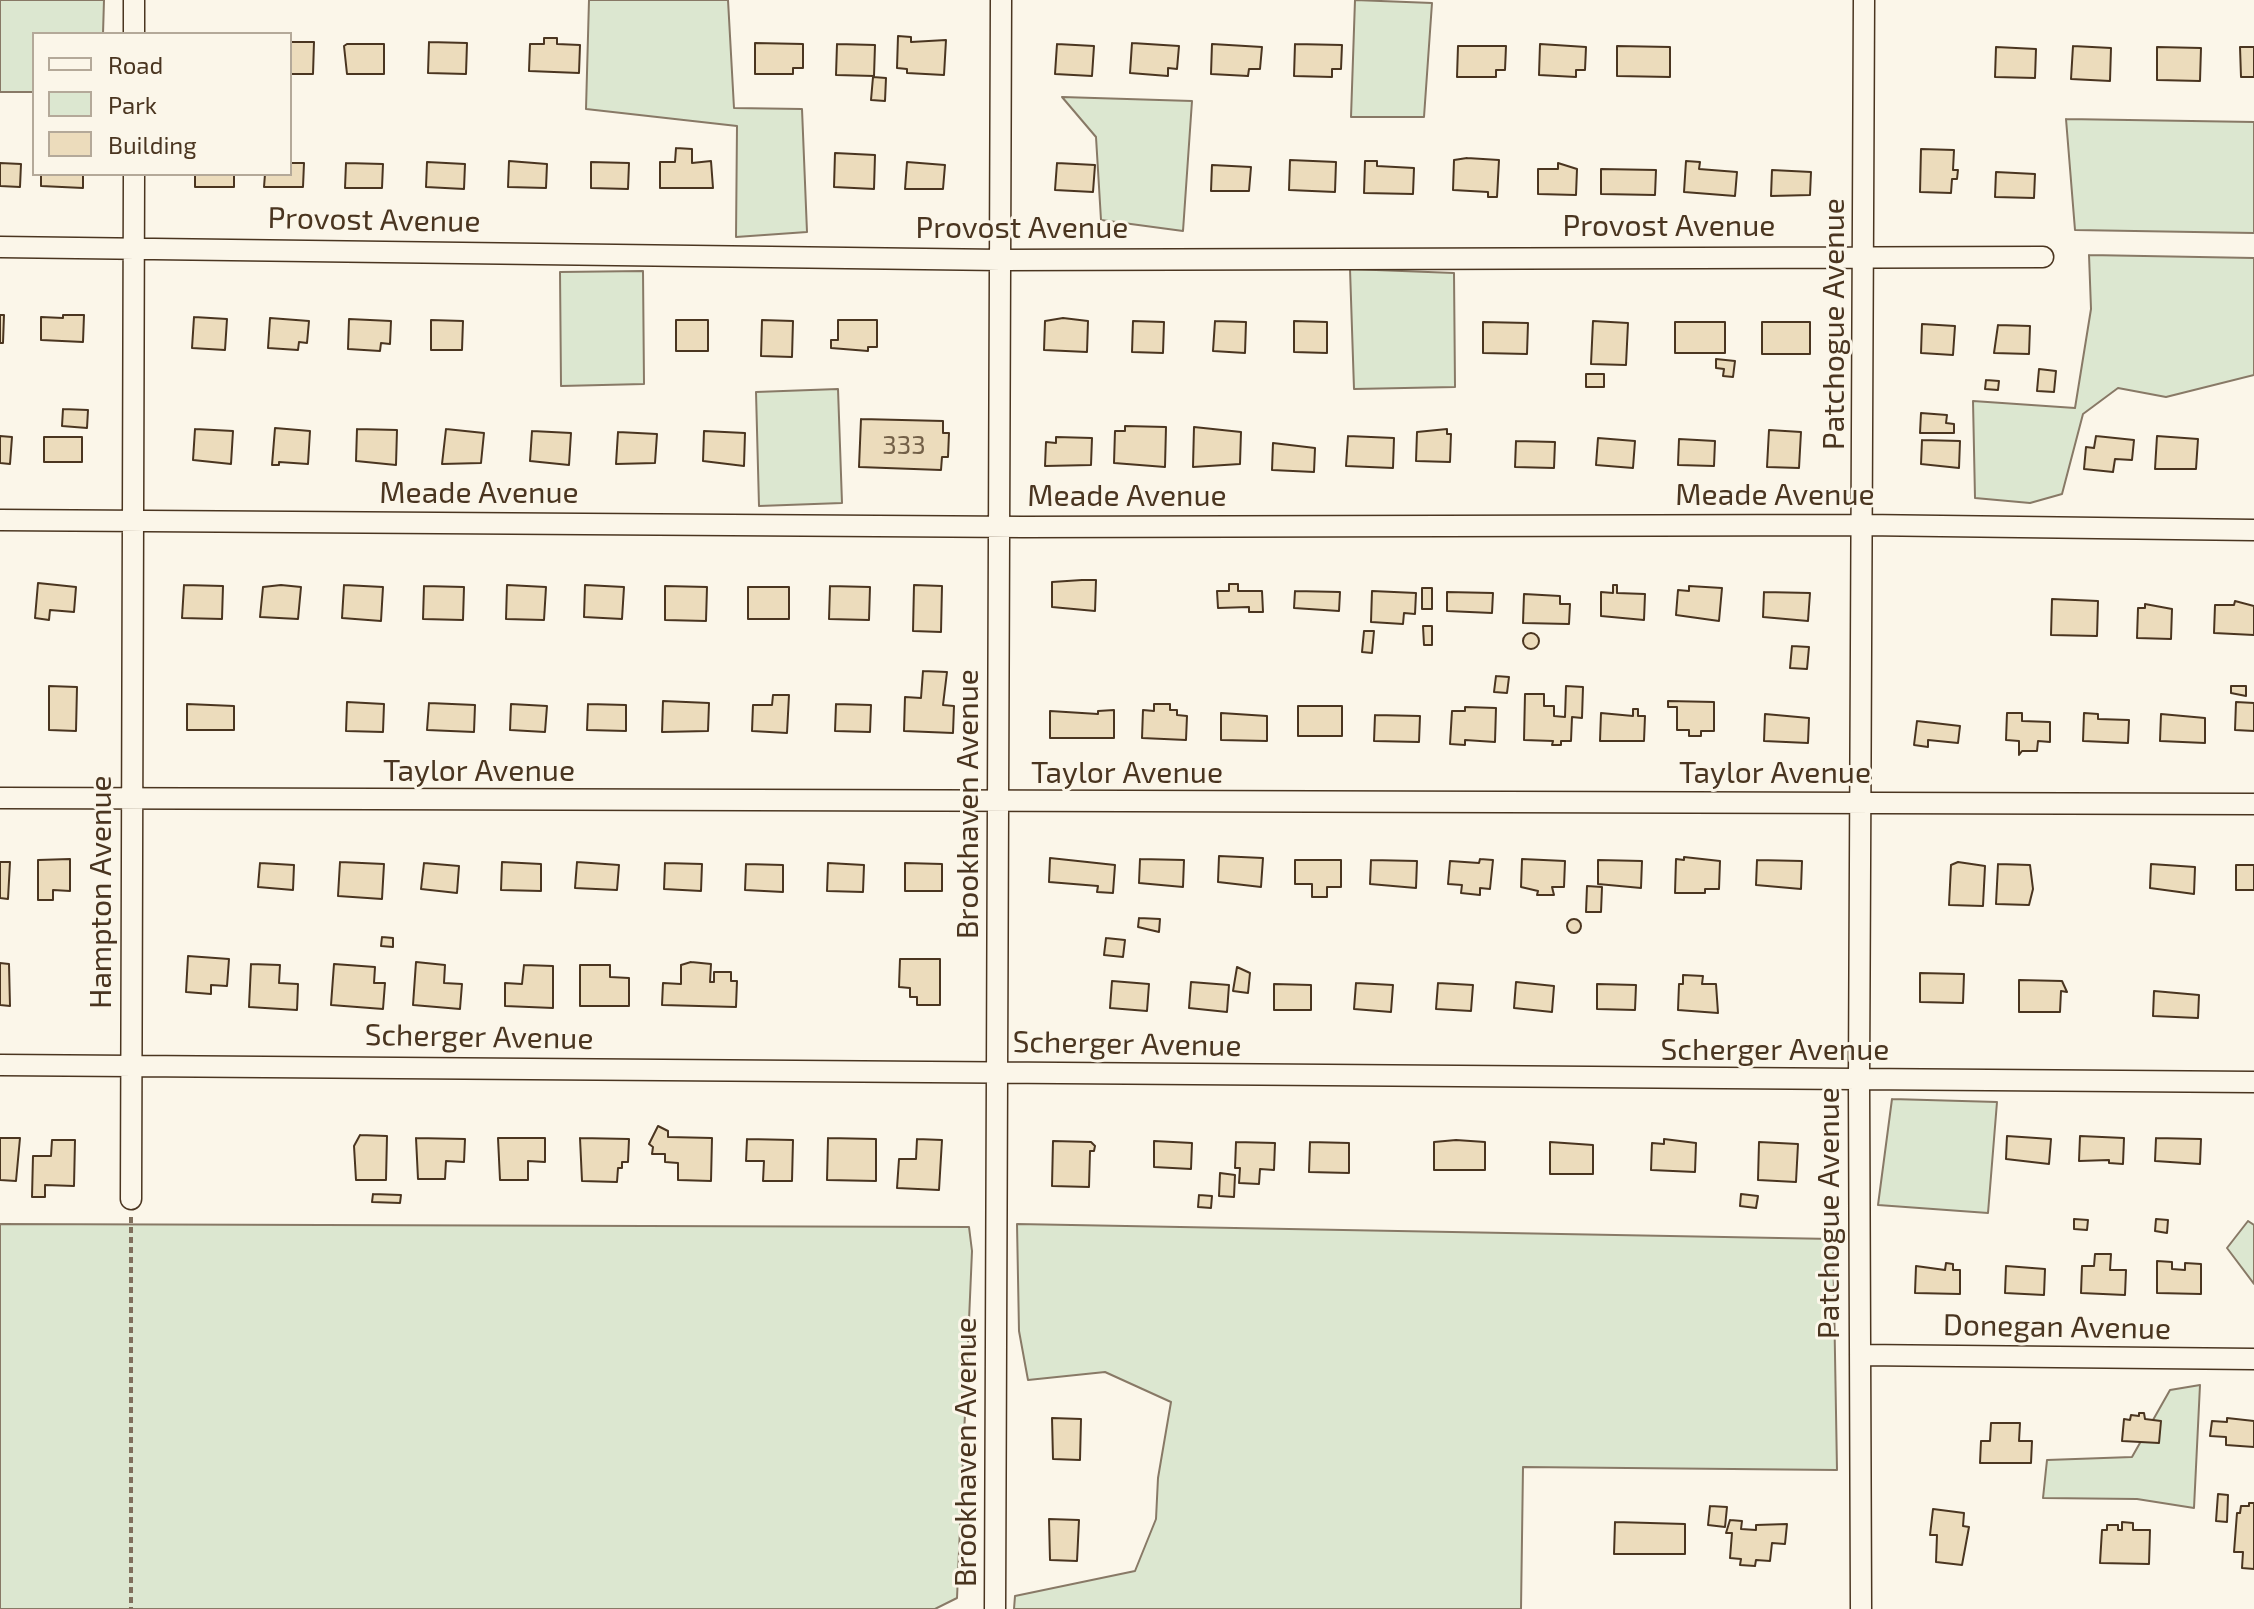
<!DOCTYPE html>
<html>
<head>
<meta charset="utf-8">
<style>
	body { margin:0 }
	#map { position:relative; width:2254px; height:1609px; overflow:hidden; background:#fbf6e9; font-family:"Exo 2",sans-serif }
	canvas { display:block }
	.legend { position:absolute; left:32px; top:32px; width:260px; height:144px; box-sizing:border-box; background:#fbf6e9; border:2px solid #b4a999; margin:0; padding:10px 14px; list-style:none; font-size:24px; color:#4a3520 }
	.legend li { display:flex; align-items:center; gap:16px; height:40px }
	.legend b { width:40px; border:2px solid #b4a999 }
</style>
</head>
<body>
<div id="map">
<canvas width="2254" height="1609"></canvas>
<ul class="legend">
<li><b style="height:10px;background:#fbf6e9"></b>Road</li>
<li><b style="height:22px;background:#dce7d0"></b>Park</li>
<li><b style="height:22px;background:#ecdcbc"></b>Building</li>
</ul>
</div>
<script>
const ctx = document.querySelector('canvas').getContext('2d');
ctx.lineJoin = 'round';
function paint(path, color) { ctx.fillStyle = color; ctx.fill(path, 'evenodd'); }
const shape = rows => new Path2D(rows.map(r => 'M' + r).join(''));
function strokePath(path, color, width, dash) { ctx.strokeStyle = color; ctx.lineWidth = width; ctx.lineCap = dash ? 'butt' : 'round'; ctx.setLineDash(dash || []); ctx.stroke(path); }
function label(font, color, halo, rows, align = 'center') {
  ctx.font = font + ' "Exo 2",sans-serif'; ctx.lineWidth = 6; ctx.setLineDash([]); ctx.textBaseline = 'middle'; ctx.strokeStyle = halo; ctx.fillStyle = color; for (const [text, x, y, turn = 0] of rows) {
    ctx.save(); ctx.translate(x, y); ctx.rotate((+turn || 0) * Math.PI / 180); ctx.textAlign = isNaN(turn) ? turn : align; if (halo) ctx.strokeText(text, 0, 0); ctx.fillText(text, 0, 0); ctx.restore();
  }
}
const green = shape([
	[0,0,104,0,103,34,34,34,34,92,0,92,0,0],
	[589,0,728,0,734,108,802,109,807,232,736,237,737,126,586,109,589,0],
	[1355,0,1432,3,1424,117,1351,117,1355,0],
	[1062,97,1192,101,1183,231,1101,220,1096,137,1062,97],
	[2066,119,2254,122,2254,233,2075,230,2066,119],
	[2089,255,2254,258,2254,375,2166,397,2118,388,2083,414,2062,494,2030,503,1975,498,1973,401,2075,408,2091,309,2089,255],
	[1350,269,1454,273,1455,387,1354,389,1350,269],
	[643,271,644,384,561,386,560,272,643,271],
	[838,389,842,503,759,506,756,392,838,389],
	[1892,1099,1997,1102,1988,1213,1878,1205,1892,1099],
	[2248,1221,2254,1225,2254,1284,2227,1248,2248,1221],
	[0,1224,969,1227,972,1251,957,1598,935,1609,0,1609,0,1224],
	[1017,1224,1833,1239,1837,1470,1523,1467,1521,1609,1014,1609,1015,1596,1135,1571,1156,1519,1158,1478,1171,1402,1105,1372,1028,1380,1019,1331,1017,1224],
	[2200,1385,2194,1508,2137,1499,2043,1498,2047,1460,2132,1457,2170,1390,2200,1385]
]);
paint(green, '#dce7d0');
strokePath(green, '#887966', 2);
const building = shape([
	[898,36,911,37,911,42,946,40,944,75,907,73,907,69,897,68,898,36],
	[544,38,557,38,557,44,580,45,579,73,529,71,530,44,544,44,544,38],
	[290,42,314,42,313,74,290,74,290,42],
	[429,42,467,43,466,74,428,73,429,42],
	[755,43,803,44,803,68,793,68,793,74,755,74,755,43],
	[1132,43,1179,46,1177,69,1168,68,1168,76,1130,73,1132,43],
	[347,44,384,44,384,74,347,74,344,46,347,44],
	[837,44,875,45,874,76,836,75,837,44],
	[1057,44,1094,46,1092,76,1055,74,1057,44],
	[1212,44,1262,47,1260,69,1249,69,1248,76,1211,74,1212,44],
	[1295,44,1342,45,1341,69,1332,69,1332,77,1294,76,1295,44],
	[1540,44,1586,47,1585,70,1576,70,1576,77,1539,75,1540,44],
	[1458,46,1506,46,1505,70,1496,70,1496,77,1457,77,1458,46],
	[1617,46,1670,47,1670,77,1617,76,1617,46],
	[2073,46,2111,48,2110,81,2071,79,2073,46],
	[1996,47,2036,49,2035,78,1995,77,1996,47],
	[2157,47,2201,48,2200,81,2157,80,2157,47],
	[2240,47,2254,47,2254,77,2241,77,2240,47],
	[873,77,886,78,885,101,871,100,873,77],
	[676,148,692,149,692,163,711,161,713,188,660,188,660,162,675,162,676,148],
	[1921,149,1954,150,1953,170,1958,170,1957,179,1952,179,1951,193,1920,192,1921,149],
	[835,153,875,155,874,189,834,187,835,153],
	[1467,158,1499,160,1497,197,1488,197,1488,192,1453,190,1454,160,1467,158],
	[1290,160,1336,162,1335,192,1289,190,1290,160],
	[509,161,547,164,546,188,508,187,509,161],
	[1365,161,1377,161,1377,166,1414,168,1413,194,1364,193,1365,161],
	[1686,161,1700,162,1699,169,1737,172,1735,196,1684,192,1686,161],
	[427,162,465,164,464,189,426,187,427,162],
	[591,162,629,163,628,189,591,188,591,162],
	[907,162,945,165,943,189,905,189,907,162],
	[0,163,21,164,20,187,0,186,0,163],
	[290,163,304,163,303,187,264,187,265,174,290,174,290,163],
	[346,163,383,164,382,188,345,188,346,163],
	[1057,163,1095,165,1093,192,1055,190,1057,163],
	[1558,163,1577,169,1576,195,1538,194,1538,169,1558,169,1558,163],
	[1212,165,1251,167,1249,191,1211,191,1212,165],
	[1601,169,1656,170,1655,195,1601,194,1601,169],
	[1772,170,1811,172,1810,195,1771,196,1772,170],
	[1996,172,2035,174,2034,198,1995,197,1996,172],
	[41,174,83,174,83,188,41,186,41,174],
	[195,174,234,174,234,187,195,187,195,174],
	[0,315,4,315,3,343,0,343,0,315],
	[63,315,84,315,83,342,41,340,41,317,63,318,63,315],
	[194,317,227,319,225,350,192,348,194,317],
	[270,318,309,321,307,343,299,342,298,350,268,348,270,318],
	[1063,318,1088,321,1087,352,1044,350,1045,321,1063,318],
	[349,319,391,321,390,344,381,343,380,351,348,349,349,319],
	[431,320,463,321,462,350,431,350,431,320],
	[676,320,708,320,708,351,676,351,676,320],
	[762,320,793,321,792,357,761,356,762,320],
	[838,320,877,320,877,347,868,347,868,351,831,348,831,340,838,340,838,320],
	[1133,321,1164,322,1163,353,1132,352,1133,321],
	[1215,321,1246,322,1245,353,1213,351,1215,321],
	[1294,321,1327,322,1327,353,1294,352,1294,321],
	[1593,321,1628,323,1626,365,1591,364,1593,321],
	[1483,322,1528,323,1527,354,1483,353,1483,322],
	[1675,322,1725,322,1725,353,1675,353,1675,322],
	[1762,322,1810,322,1810,354,1762,354,1762,322],
	[1922,324,1955,326,1953,355,1921,353,1922,324],
	[1998,325,2030,326,2029,354,1994,353,1998,325],
	[1716,359,1735,361,1733,377,1723,376,1724,369,1716,368,1716,359],
	[2039,369,2056,371,2054,392,2037,391,2039,369],
	[1586,374,1604,374,1604,387,1586,387,1586,374],
	[1986,380,1999,381,1998,390,1985,389,1986,380],
	[63,409,88,410,87,428,62,426,63,409],
	[1921,413,1947,415,1946,423,1954,424,1954,433,1920,433,1921,413],
	[861,419,943,421,943,433,949,433,948,457,942,457,941,470,859,467,861,419],
	[1125,426,1166,427,1165,467,1114,463,1115,431,1125,431,1125,426],
	[1194,427,1241,432,1240,464,1193,467,1194,427],
	[275,428,310,431,308,464,279,462,279,465,272,465,275,428],
	[195,429,233,431,231,464,193,460,195,429],
	[357,429,397,430,396,465,356,461,357,429],
	[446,429,484,433,481,463,442,464,446,429],
	[1447,429,1447,434,1451,434,1450,462,1416,461,1417,432,1447,429],
	[1769,430,1801,432,1799,468,1767,467,1769,430],
	[532,431,571,433,569,465,530,461,532,431],
	[704,431,745,433,744,466,703,461,704,431],
	[618,432,657,434,655,463,616,464,618,432],
	[0,436,12,437,10,464,0,463,0,436],
	[1348,436,1394,438,1393,468,1346,466,1348,436],
	[2096,436,2134,440,2132,460,2115,459,2113,472,2084,469,2086,447,2094,448,2096,436],
	[2157,436,2198,439,2196,469,2155,469,2157,436],
	[44,437,82,437,82,462,44,462,44,437],
	[1056,437,1092,438,1091,465,1045,466,1046,442,1056,443,1056,437],
	[1598,438,1635,441,1633,468,1596,465,1598,438],
	[1679,439,1715,441,1714,466,1678,465,1679,439],
	[1922,440,1960,441,1959,468,1921,464,1922,440],
	[1516,441,1555,442,1554,468,1515,467,1516,441],
	[1273,443,1315,448,1314,472,1272,470,1273,443],
	[1082,580,1096,580,1095,611,1052,607,1052,582,1082,580],
	[38,583,76,587,74,612,50,610,49,620,35,618,38,583],
	[1229,584,1238,584,1238,591,1262,591,1263,612,1249,612,1249,607,1218,608,1217,591,1229,591,1229,584],
	[184,585,223,586,222,619,182,618,184,585],
	[281,585,301,587,298,619,260,617,263,587,281,585],
	[344,585,383,587,381,621,342,618,344,585],
	[507,585,546,587,544,620,506,619,507,585],
	[585,585,624,587,622,619,584,617,585,585],
	[914,585,942,586,941,632,913,631,914,585],
	[1613,585,1617,585,1617,593,1645,594,1644,620,1601,616,1601,592,1613,593,1613,585],
	[424,586,464,587,463,620,423,619,424,586],
	[665,586,707,587,706,621,665,620,665,586],
	[830,586,870,587,869,620,829,619,830,586],
	[1689,586,1722,588,1719,621,1676,615,1678,590,1689,591,1689,586],
	[748,587,789,587,789,619,748,619,748,587],
	[1422,588,1432,588,1432,609,1422,609,1422,588],
	[1295,591,1340,592,1339,611,1294,608,1295,591],
	[1372,591,1416,593,1415,614,1404,613,1403,624,1371,622,1372,591],
	[1447,592,1493,593,1492,613,1447,611,1447,592],
	[1764,592,1810,593,1808,621,1763,617,1764,592],
	[1524,594,1560,596,1560,604,1570,604,1569,624,1523,623,1524,594],
	[2052,599,2098,601,2097,636,2051,635,2052,599],
	[2235,601,2254,606,2254,635,2214,633,2215,605,2234,605,2235,601],
	[2145,604,2172,609,2171,639,2137,638,2138,608,2145,608,2145,604],
	[1423,626,1432,626,1432,645,1424,645,1423,626],
	[1364,631,1374,631,1372,653,1362,652,1364,631],
	'1523 641a8 8 0 1 1 16 0a8 8 0 1 1-16 0Z',
	[1792,646,1809,647,1807,669,1790,668,1792,646],
	[923,671,947,672,943,705,954,706,953,733,904,731,905,697,921,698,923,671],
	[1496,676,1509,677,1507,693,1494,692,1496,676],
	[49,686,77,687,76,731,49,730,49,686],
	[1566,686,1583,687,1582,718,1572,717,1571,741,1561,741,1561,745,1552,745,1553,741,1524,740,1525,694,1544,694,1544,706,1554,706,1554,716,1565,717,1566,686],
	[2231,686,2246,686,2246,696,2231,693,2231,686],
	[773,695,789,695,787,733,752,731,753,705,772,705,773,695],
	[663,701,709,703,708,731,662,732,663,701],
	[1668,701,1714,702,1714,731,1701,731,1701,736,1689,736,1689,730,1677,730,1677,707,1668,707,1668,701],
	[347,702,384,704,383,732,346,731,347,702],
	[2236,702,2254,703,2254,731,2235,730,2236,702],
	[429,703,475,705,474,732,427,730,429,703],
	[187,704,234,706,234,730,187,730,187,704],
	[511,704,547,706,545,732,510,730,511,704],
	[588,704,626,705,626,731,587,730,588,704],
	[836,704,871,705,870,732,835,731,836,704],
	[1154,704,1170,704,1170,710,1177,710,1177,715,1187,716,1186,740,1142,738,1143,710,1154,711,1154,704],
	[1298,706,1342,706,1342,736,1298,736,1298,706],
	[1465,707,1496,708,1495,742,1465,740,1465,745,1450,744,1452,711,1465,711,1465,707],
	[1633,709,1638,709,1638,716,1645,716,1644,741,1600,741,1601,713,1633,716,1633,709],
	[1114,710,1114,738,1050,738,1050,711,1098,714,1098,711,1114,710],
	[1221,713,1267,716,1267,741,1221,740,1221,713],
	[2007,713,2022,713,2022,721,2050,722,2050,742,2038,741,2037,751,2022,751,2019,755,2019,741,2006,740,2007,713],
	[2084,713,2098,714,2098,719,2129,720,2128,743,2083,741,2084,713],
	[1765,714,1809,718,1808,743,1764,741,1765,714],
	[2161,714,2205,718,2205,743,2160,741,2161,714],
	[1375,715,1420,716,1419,742,1374,741,1375,715],
	[1917,721,1960,726,1958,743,1928,740,1928,747,1914,745,1917,721],
	[1219,856,1263,858,1261,887,1218,882,1219,856],
	[1684,857,1720,861,1719,889,1705,889,1705,893,1675,893,1676,859,1684,860,1684,857],
	[1050,858,1115,865,1113,893,1097,892,1098,886,1049,882,1050,858],
	[70,859,70,891,53,890,53,900,38,900,38,860,70,859],
	[1140,859,1184,860,1183,887,1139,883,1140,859],
	[1480,859,1493,860,1490,889,1480,888,1480,895,1461,893,1462,885,1448,884,1450,861,1479,863,1480,859],
	[1522,859,1565,861,1564,887,1552,887,1554,895,1537,895,1538,891,1521,887,1522,859],
	[1295,860,1341,860,1341,887,1327,887,1327,897,1312,897,1312,884,1295,884,1295,860],
	[1371,860,1417,861,1416,888,1370,884,1371,860],
	[1598,860,1642,861,1641,888,1598,884,1598,860],
	[1757,860,1802,861,1801,889,1756,885,1757,860],
	[0,862,10,862,8,899,0,898,0,862],
	[340,862,384,864,382,899,338,896,340,862],
	[502,862,541,864,541,891,501,890,502,862],
	[577,862,619,865,617,890,575,888,577,862],
	[1958,862,1985,866,1983,906,1949,905,1951,865,1958,862],
	[260,863,294,865,293,890,258,887,260,863],
	[424,863,459,866,457,893,421,889,424,863],
	[665,863,702,864,701,891,664,889,665,863],
	[828,863,864,865,863,892,827,891,828,863],
	[905,863,942,864,942,891,905,891,905,863],
	[746,864,783,865,783,892,745,890,746,864],
	[1998,864,2030,865,2033,889,2029,905,1996,904,1998,864],
	[2151,864,2195,867,2194,894,2150,888,2151,864],
	[2236,865,2254,865,2254,890,2236,890,2236,865],
	[1587,886,1602,887,1601,912,1586,912,1587,886],
	[1139,918,1160,919,1159,932,1138,927,1139,918],
	'1567 926a7 7 0 1 1 14 0a7 7 0 1 1-14 0Z',
	[382,937,393,938,393,947,381,946,382,937],
	[1106,938,1125,940,1123,957,1104,955,1106,938],
	[188,956,229,959,227,986,211,985,211,994,186,992,188,956],
	[900,959,940,959,940,1005,917,1005,917,997,910,997,910,988,899,987,900,959],
	[416,962,445,965,444,983,462,984,460,1009,413,1005,416,962],
	[691,962,711,964,710,982,714,982,714,972,731,972,731,981,737,981,736,1007,662,1005,663,983,681,984,681,965,691,962],
	[0,963,9,964,10,1006,0,1005,0,963],
	[251,964,280,965,279,983,298,984,297,1010,249,1007,251,964],
	[334,964,375,967,374,983,385,983,383,1009,331,1005,334,964],
	[524,965,553,966,553,1008,505,1006,505,983,522,984,524,965],
	[580,965,610,965,610,977,629,978,629,1006,580,1006,580,965],
	[1237,967,1250,973,1248,993,1233,991,1237,967],
	[1920,973,1964,974,1963,1003,1920,1002,1920,973],
	[1683,975,1703,976,1702,984,1716,984,1718,1013,1678,1010,1679,984,1683,984,1683,975],
	[2019,980,2062,981,2067,992,2061,991,2060,1012,2019,1012,2019,980],
	[1112,981,1149,984,1147,1011,1110,1008,1112,981],
	[1191,982,1229,985,1227,1012,1189,1008,1191,982],
	[1516,982,1554,986,1552,1012,1514,1008,1516,982],
	[1356,983,1393,985,1391,1012,1354,1009,1356,983],
	[1438,983,1473,985,1471,1011,1436,1009,1438,983],
	[1274,984,1311,985,1311,1010,1274,1010,1274,984],
	[1597,984,1636,985,1635,1010,1597,1009,1597,984],
	[2154,991,2199,995,2198,1018,2153,1016,2154,991],
	[658,1126,668,1131,668,1137,712,1138,711,1181,678,1180,678,1163,665,1162,665,1154,652,1154,653,1147,649,1144,658,1126],
	[360,1135,387,1136,386,1180,356,1180,354,1146,360,1135],
	[2007,1136,2051,1139,2049,1164,2006,1159,2007,1136],
	[2080,1136,2124,1138,2123,1164,2109,1163,2109,1160,2079,1161,2080,1136],
	[0,1138,20,1138,16,1181,0,1180,0,1138],
	[416,1138,465,1139,464,1162,446,1161,445,1179,418,1179,416,1138],
	[498,1138,545,1138,545,1162,528,1161,528,1180,500,1180,498,1138],
	[580,1138,629,1139,628,1162,622,1162,622,1168,618,1168,617,1182,582,1181,580,1138],
	[828,1138,876,1139,876,1181,827,1180,828,1138],
	[2156,1138,2201,1139,2200,1164,2155,1161,2156,1138],
	[747,1139,793,1140,792,1181,763,1181,764,1161,746,1161,747,1139],
	[917,1139,942,1140,939,1190,897,1188,899,1159,916,1159,917,1139],
	[1664,1139,1696,1143,1695,1172,1651,1170,1652,1143,1664,1144,1664,1139],
	[52,1140,75,1140,74,1186,45,1185,45,1197,32,1197,33,1156,51,1156,52,1140],
	[1456,1140,1485,1142,1485,1170,1434,1170,1434,1142,1456,1140],
	[1053,1141,1091,1142,1095,1146,1094,1151,1090,1151,1089,1187,1052,1186,1053,1141],
	[1154,1141,1192,1143,1191,1169,1154,1167,1154,1141],
	[1236,1142,1275,1143,1274,1170,1260,1169,1259,1184,1239,1183,1240,1168,1235,1168,1236,1142],
	[1310,1142,1349,1143,1349,1173,1309,1172,1310,1142],
	[1550,1142,1593,1145,1593,1174,1550,1174,1550,1142],
	[1759,1142,1798,1144,1796,1182,1758,1180,1759,1142],
	[1220,1173,1235,1175,1234,1197,1219,1196,1220,1173],
	[373,1194,401,1195,400,1203,372,1202,373,1194],
	[1741,1194,1758,1196,1756,1208,1740,1206,1741,1194],
	[1199,1195,1212,1196,1211,1208,1198,1207,1199,1195],
	[2074,1219,2088,1220,2087,1230,2074,1229,2074,1219],
	[2156,1219,2168,1220,2167,1233,2155,1231,2156,1219],
	[2095,1254,2111,1254,2110,1270,2126,1270,2125,1295,2081,1293,2082,1266,2094,1266,2095,1254],
	[2157,1261,2172,1262,2172,1269,2185,1270,2185,1263,2201,1264,2201,1294,2157,1293,2157,1261],
	[1946,1263,1953,1264,1953,1270,1960,1270,1960,1294,1915,1293,1916,1266,1945,1270,1946,1263],
	[2006,1266,2045,1269,2044,1295,2005,1293,2006,1266],
	[2139,1413,2144,1413,2145,1419,2161,1421,2159,1443,2122,1441,2124,1419,2130,1420,2131,1415,2139,1416,2139,1413],
	[1052,1418,1081,1419,1080,1460,1053,1459,1052,1418],
	[2227,1418,2254,1421,2254,1447,2226,1445,2226,1437,2210,1436,2212,1421,2227,1422,2227,1418],
	[1991,1423,2020,1423,2019,1441,2032,1441,2031,1463,1980,1463,1981,1441,1990,1441,1991,1423],
	[2218,1494,2228,1495,2227,1522,2216,1521,2218,1494],
	[2249,1503,2254,1503,2254,1569,2242,1568,2243,1552,2234,1552,2237,1513,2240,1513,2241,1506,2249,1506,2249,1503],
	[1710,1506,1727,1507,1725,1527,1708,1525,1710,1506],
	[1933,1509,1964,1513,1963,1526,1969,1527,1962,1565,1936,1562,1937,1535,1930,1535,1933,1509],
	[1049,1519,1079,1520,1077,1561,1050,1560,1049,1519],
	[1730,1520,1742,1521,1741,1529,1756,1530,1756,1525,1787,1524,1785,1544,1772,1543,1770,1561,1756,1560,1755,1566,1740,1565,1741,1559,1730,1558,1732,1533,1726,1533,1730,1520],
	[1615,1522,1685,1524,1685,1554,1614,1554,1615,1522],
	[2122,1522,2133,1523,2133,1530,2150,1530,2149,1564,2100,1563,2102,1530,2107,1530,2107,1525,2118,1525,2118,1530,2122,1530,2122,1522]
]);
paint(building, '#ecdcbc');
strokePath(building, '#4a3520', 2);
const minor = shape([
	[134,0,134,34],
	[0,247,1001,260,2043,257],
	[0,520,1023,527,1863,525,2254,530],
	[0,798,2254,804],
	[0,1065,2254,1082],
	[131,1199,134,174],
	[1860,1355,2254,1359],
	[995,1609,1001,0],
	[1861,1609,1859,1081,1864,0]
]);
strokePath(minor, '#4a3520', 23);
strokePath(shape([
	[131,1217,131,1609]
]), '#7f6f5c', 4, [6, 4]);
strokePath(minor, '#fbf6e9', 20);
label('26px', '#725f47', null, [
	["333",904,445]
]);
label('30px', '#4a3520', '#fbf6e9', [
	["Provost Avenue",374,220,1],
	["Provost Avenue",1669,226],
	["Provost Avenue",1022,228],
	["Patchogue Avenue",1834,324,-90],
	["Meade Avenue",479,493],
	["Meade Avenue",1775,495],
	["Meade Avenue",1127,496],
	["Taylor Avenue",479,771],
	["Taylor Avenue",1127,773],
	["Taylor Avenue",1775,773],
	["Brookhaven Avenue",968,804,-90],
	["Hampton Avenue",101,892,-90],
	["Scherger Avenue",479,1037,1],
	["Scherger Avenue",1127,1044,1],
	["Scherger Avenue",1775,1050],
	["Patchogue Avenue",1829,1213,-90],
	["Donegan Avenue",2057,1327,1],
	["Brookhaven Avenue",966,1452,-90]
]);
</script>
</body>
</html>
